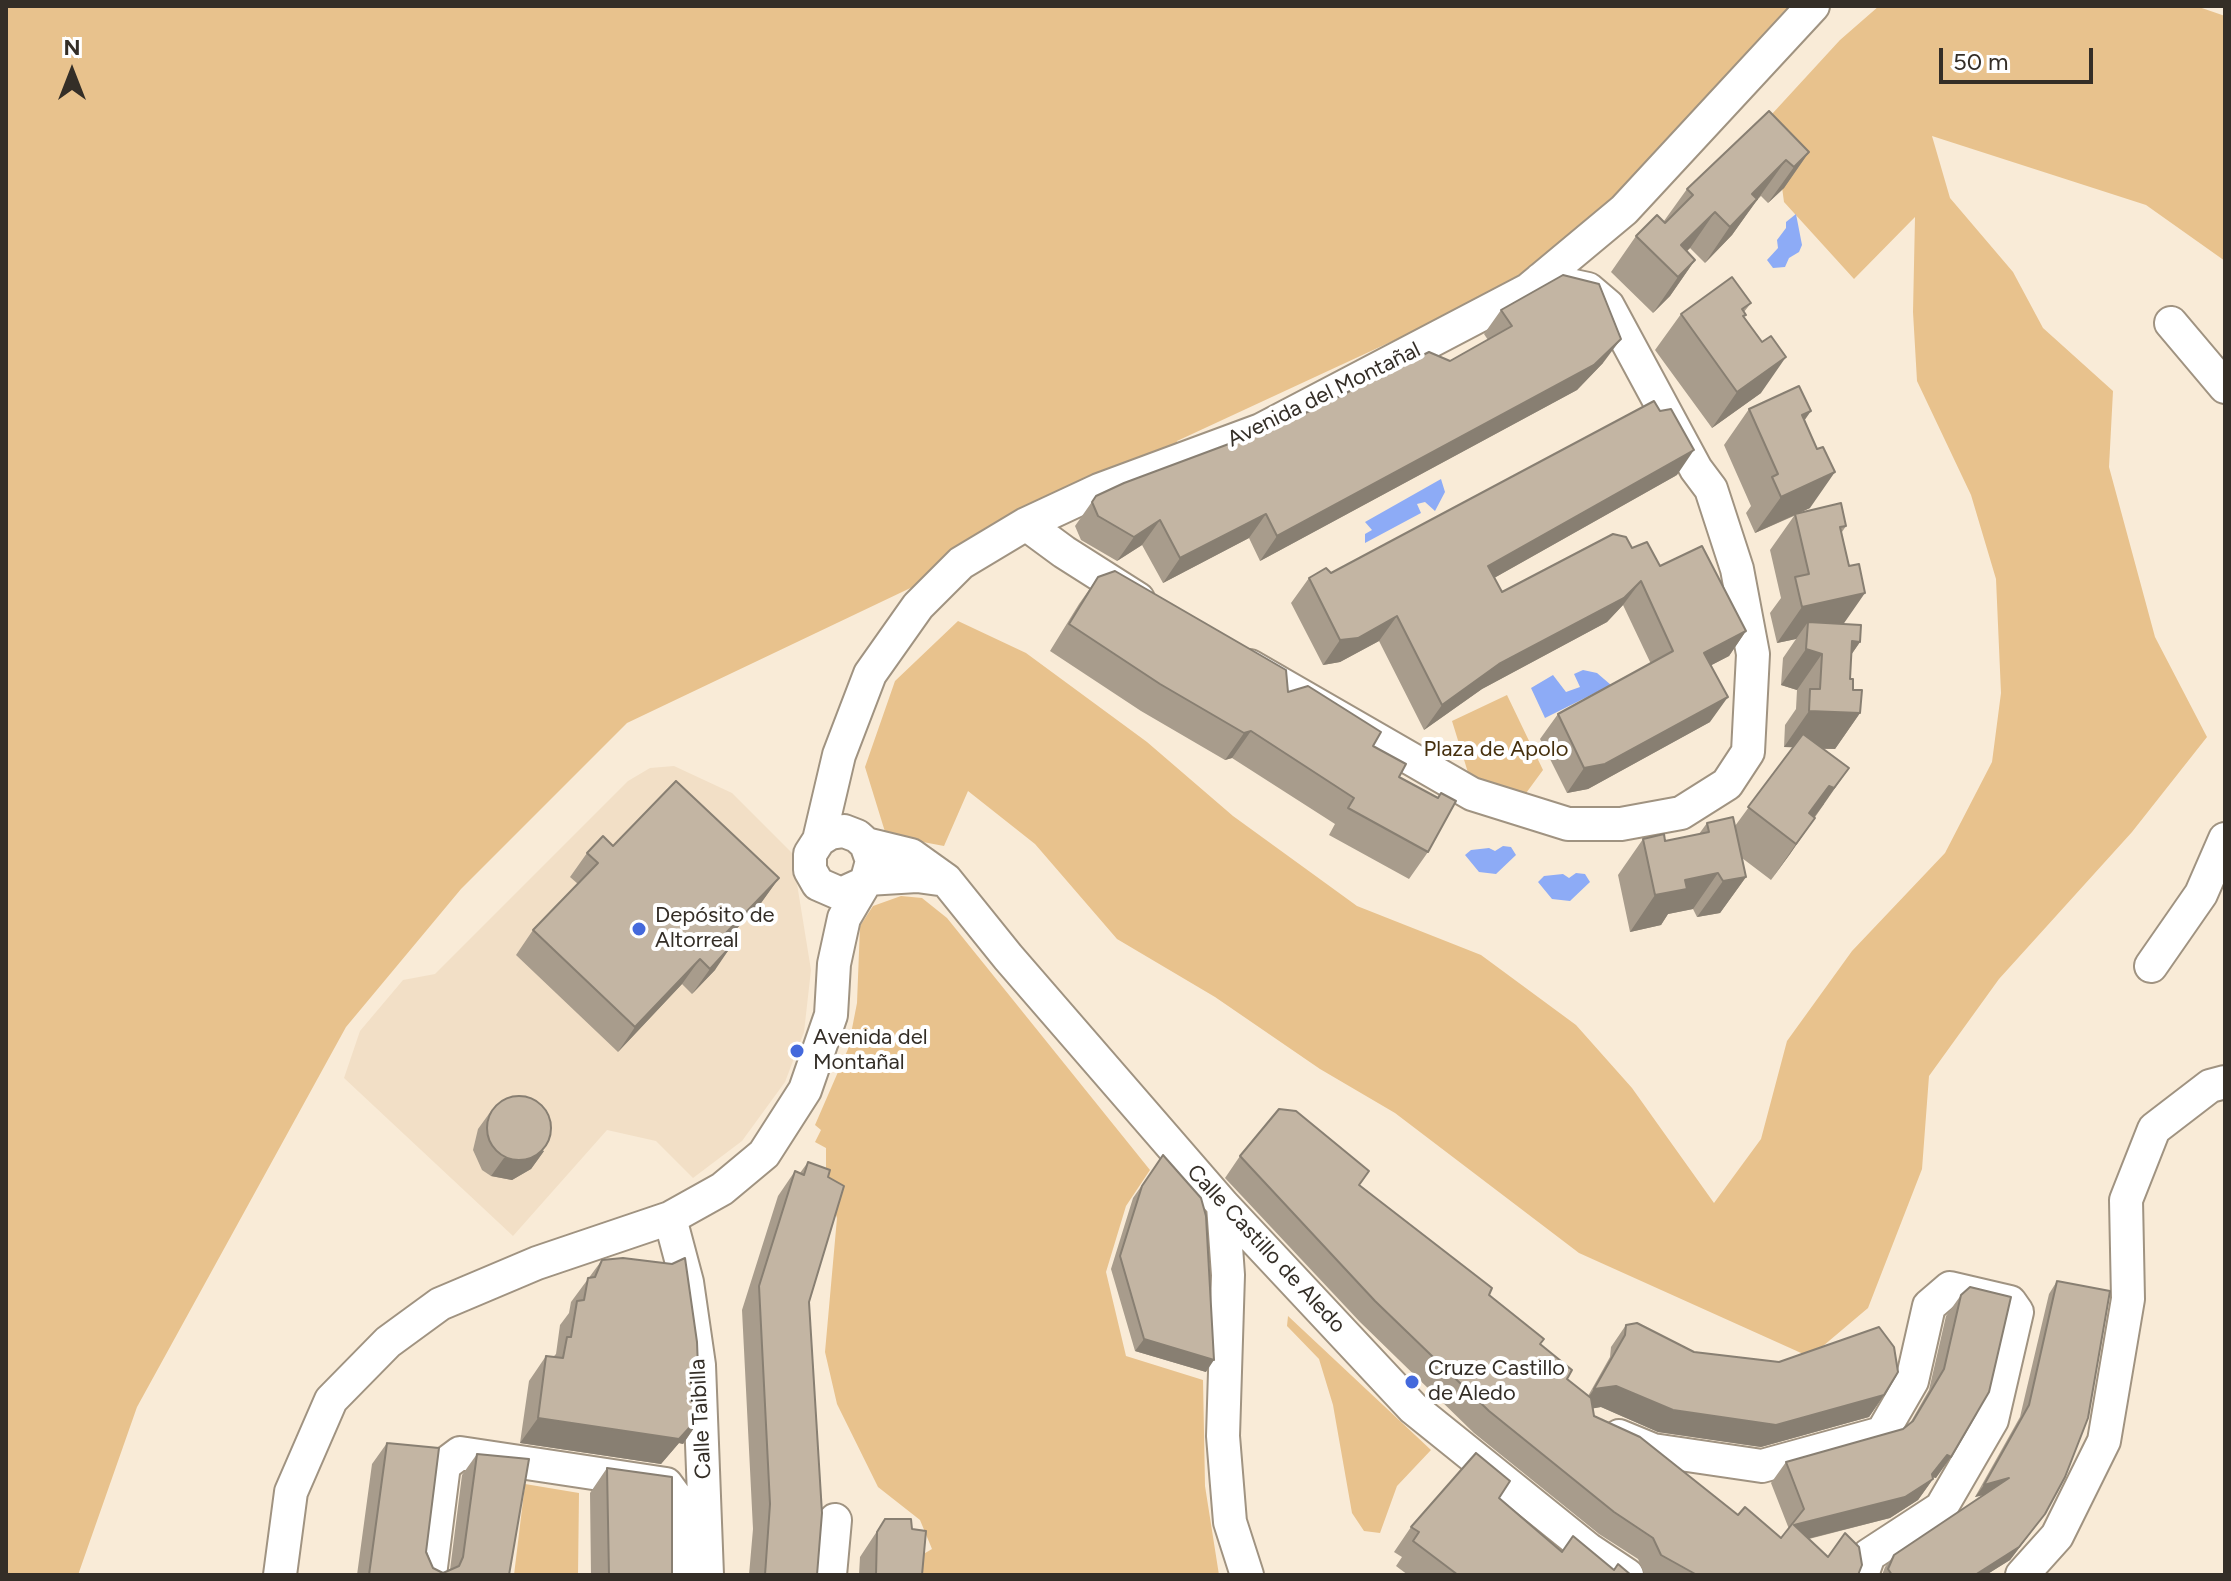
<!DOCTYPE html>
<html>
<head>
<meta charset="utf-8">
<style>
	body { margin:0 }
	#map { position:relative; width:2231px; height:1581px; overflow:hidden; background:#f9ebd7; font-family:Figtree,sans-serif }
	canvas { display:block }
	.frame { position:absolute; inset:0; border:8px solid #342e27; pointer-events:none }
	.north { position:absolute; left:32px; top:32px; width:80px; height:80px; -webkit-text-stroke:6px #fff; paint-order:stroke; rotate:0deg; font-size:22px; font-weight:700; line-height:32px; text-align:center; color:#342e27 }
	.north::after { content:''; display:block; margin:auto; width:28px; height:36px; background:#342e27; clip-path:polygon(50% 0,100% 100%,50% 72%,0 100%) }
	.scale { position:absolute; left:1939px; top:48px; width:154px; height:36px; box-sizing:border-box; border:4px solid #342e27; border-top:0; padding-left:10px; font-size:24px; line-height:28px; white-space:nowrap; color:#342e27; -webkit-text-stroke:6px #fff; paint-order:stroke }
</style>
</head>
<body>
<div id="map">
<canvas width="2231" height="1581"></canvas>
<div class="frame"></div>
<div class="north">N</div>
<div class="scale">50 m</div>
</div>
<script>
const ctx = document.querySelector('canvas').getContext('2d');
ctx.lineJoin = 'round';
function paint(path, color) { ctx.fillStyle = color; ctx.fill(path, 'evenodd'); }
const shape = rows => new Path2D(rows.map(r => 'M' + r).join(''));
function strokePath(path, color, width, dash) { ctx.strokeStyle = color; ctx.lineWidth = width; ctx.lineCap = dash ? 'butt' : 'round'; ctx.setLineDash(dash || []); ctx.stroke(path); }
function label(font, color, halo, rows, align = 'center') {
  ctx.font = font + ' Figtree,sans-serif'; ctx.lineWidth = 8; ctx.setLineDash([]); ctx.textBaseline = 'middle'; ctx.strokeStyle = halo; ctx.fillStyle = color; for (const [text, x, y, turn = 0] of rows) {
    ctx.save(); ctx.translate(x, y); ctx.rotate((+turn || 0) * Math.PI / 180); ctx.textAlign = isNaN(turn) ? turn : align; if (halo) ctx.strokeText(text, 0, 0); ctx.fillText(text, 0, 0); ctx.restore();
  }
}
paint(shape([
	[674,766,732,793,792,853,811,970,804,1032,785,1082,742,1141,693,1178,656,1141,607,1130,513,1236,344,1078,360,1031,403,980,435,974,628,781,650,768]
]), '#f2dfc6');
paint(shape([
	[6,6,1813,6,1578,255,1177,441,1175,462,627,723,461,889,346,1027,137,1407,78,1575,6,1575],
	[1879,6,2196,6,2225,16,2225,261,2146,205,1932,136,1950,198,2013,272,2043,328,2113,391,2109,467,2155,637,2207,737,2132,832,1999,979,1929,1076,1922,1169,1868,1308,1810,1357,1579,1253,1395,1113,1320,1069,1215,997,1117,939,1035,844,968,791,944,846,886,835,865,767,895,681,958,621,1026,653,1147,742,1233,816,1357,906,1481,955,1576,1025,1632,1088,1714,1203,1761,1139,1787,1041,1852,951,1945,853,1992,762,2001,693,1996,579,1971,495,1917,381,1913,312,1915,217,1854,279,1784,202,1772,114,1840,40],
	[1507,695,1543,770,1521,800,1470,779,1452,721],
	[901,896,922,898,947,918,1150,1170,1126,1206,1106,1272,1126,1356,1203,1380,1205,1486,1219,1575,921,1575,915,1559,932,1549,920,1520,878,1487,837,1404,825,1352,837,1218,826,1184,826,1148,815,1142,821,1130,815,1125,848,1049,857,1003,860,926,873,906],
	[1288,1316,1431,1450,1397,1486,1380,1533,1364,1531,1352,1513,1333,1405,1319,1359,1287,1326],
	[525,1484,579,1493,578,1575,514,1575]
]), '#e8c28d');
paint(shape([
	[1796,214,1802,245,1799,252,1789,258,1785,267,1773,268,1767,260,1778,248,1777,240,1786,228,1786,222],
	[1441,479,1445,492,1435,511,1425,502,1417,504,1421,513,1365,543,1365,534,1372,530,1365,522],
	[1583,670,1597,673,1611,685,1545,718,1531,688,1553,675,1566,692,1580,687,1574,674],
	[1503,846,1511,847,1516,855,1496,874,1479,872,1465,855,1471,850,1489,848,1495,851],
	[1576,873,1585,874,1590,882,1570,901,1552,899,1538,882,1544,876,1563,874,1569,878]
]), '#8dabf6');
const minor = shape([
	[2171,323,2225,387],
	[1026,524,1064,552,1138,599],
	[1250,666,1472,794,1568,824,1621,824,1681,813,1727,784,1748,752,1753,654,1737,569,1711,489,1696,469,1608,306,1588,289,1541,279],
	[819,840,839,755,870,674,918,606,961,563,1026,524,1099,490,1261,430,1528,290,1624,210,1813,6],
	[866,844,911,855,946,880,1008,957,1223,1205,1413,1408,1588,1549,1627,1575],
	[867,879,917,876,946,880],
	[2151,966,2201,894,2225,839],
	[1223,1205,1228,1275,1223,1436,1230,1522,1247,1575],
	[670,1218,687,1282,699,1365,707,1575],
	[1619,1436,1653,1450,1762,1466,1882,1433,1912,1381,1929,1306,1950,1288,2010,1302,2017,1312,1992,1420,1941,1508,1869,1555,1862,1575],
	[280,1575,291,1492,331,1400,388,1342,440,1304,537,1263,670,1218,722,1189,764,1154,805,1090,831,1015,834,964,844,918,867,879,872,861,866,844,857,836,844,831,830,833,819,840,810,854,810,870,818,884,841,894,863,884],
	[430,1575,444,1465,460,1453,666,1484,677,1499,679,1575],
	[830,1575,835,1520],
	[2022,1575,2057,1536,2104,1441,2128,1299,2126,1200,2154,1129,2210,1086,2225,1082]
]);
strokePath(minor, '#a09381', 36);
strokePath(minor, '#fff', 32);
paint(shape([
	[1809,152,1784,188,1768,203,1761,196,1756,201,1732,235,1705,263,1690,248,1687,251,1695,260,1670,296,1653,313,1611,272,1636,236,1664,221,1687,189],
	[1751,303,1744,312,1744,317,1762,342,1761,393,1712,428,1655,350,1681,314],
	[1501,310,1603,363,1577,390,1260,561,1249,538,1163,583,1142,545,1117,561,1081,540,1075,526,1096,496,1450,361,1488,340,1484,334],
	[1749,409,1804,421,1810,508,1801,512,1846,526,1842,532,1844,624,1860,642,1851,655,1850,679,1860,713,1835,749,1823,749,1824,804,1790,854,1771,880,1742,858,1746,877,1720,913,1697,917,1693,909,1668,914,1661,925,1630,932,1618,875,1643,839,1665,841,1699,834,1707,823,1735,826,1793,747,1784,747,1785,725,1796,709,1797,690,1781,685,1783,658,1796,639,1777,643,1770,613,1781,598,1770,550,1794,516,1755,533,1746,513,1751,506,1724,445],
	[1677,475,1494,578,1502,592,1632,548,1660,566,1746,631,1729,656,1711,665,1710,722,1588,789,1567,793,1540,739,1558,714,1651,664,1623,605,1607,622,1482,689,1424,730,1379,641,1340,662,1323,665,1291,603,1309,578,1331,573],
	[1098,577,1288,692,1373,746,1399,777,1438,798,1441,793,1428,852,1409,879,1329,835,1335,824,1232,758,1225,760,1141,711,1050,651,1079,604],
	[613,846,779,878,761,903,726,940,715,970,692,994,682,984,618,1052,516,955,533,930,578,884,570,877,587,853],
	[491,1111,544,1151,531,1169,512,1180,491,1176,482,1170,473,1150,478,1129],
	[1163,1155,1206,1372,1135,1351,1111,1269,1133,1198],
	[1240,1156,1360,1185,1489,1295,1540,1344,1567,1379,1588,1396,1610,1357,1611,1347,1626,1325,1694,1352,1884,1395,1869,1417,1761,1447,1658,1432,1601,1407,1593,1408,1594,1416,1738,1515,1781,1538,1789,1529,1771,1483,1786,1462,1903,1429,1909,1425,1929,1390,1946,1316,1961,1295,1936,1478,1932,1477,1933,1479,1918,1500,1890,1518,1809,1539,1828,1557,1858,1575,1645,1575,1638,1559,1599,1534,1474,1433,1360,1322,1225,1178],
	[808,1162,828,1177,809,1302,817,1575,749,1575,753,1529,742,1310,778,1196,795,1171,800,1173],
	[602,1260,700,1419,683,1444,679,1443,661,1464,520,1443,529,1381,546,1356,553,1357,556,1354,560,1325,569,1313,571,1302],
	[2057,1281,2045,1514,2010,1560,1986,1575,1882,1575,1885,1567,1894,1555,1984,1495,1975,1497,2020,1417,2049,1294],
	[387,1443,433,1568,443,1573,450,1570,462,1475,477,1454,509,1575,357,1575,372,1464],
	[607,1468,672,1575,591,1575,590,1493],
	[1499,1498,1562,1552,1631,1575,1408,1575,1396,1566,1402,1557,1394,1552,1411,1527],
	[885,1519,912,1529,922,1575,859,1575,860,1557]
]), '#a89c8c');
paint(shape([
	[1809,152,1784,188,1768,203,1794,167],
	[1786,160,1732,235,1705,263,1752,194],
	[1715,212,1690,248,1669,268,1681,245],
	[1695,260,1670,296,1653,313,1678,277],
	[1621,339,1603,363,1577,390,1260,561,1277,536],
	[1786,357,1761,393,1712,428,1737,392],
	[1811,411,1786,447,1802,415],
	[1694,450,1677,475,1471,591,1488,566],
	[1835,472,1810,508,1755,533,1781,497],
	[1266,514,1249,538,1163,583,1180,558],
	[1160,520,1142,545,1117,561,1134,537],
	[1641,581,1623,605,1607,622,1482,689,1424,730,1442,705,1499,664],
	[1865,593,1840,629,1808,622,1796,639,1777,643,1802,607],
	[1397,616,1379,641,1340,662,1323,665,1340,640],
	[1746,631,1729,656,1687,678,1704,653],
	[1852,641,1860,642,1835,678],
	[1806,649,1822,654,1797,690,1781,685],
	[1728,697,1710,722,1588,789,1567,793,1584,768],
	[1809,711,1860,713,1835,749,1784,747],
	[1251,731,1232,758,1225,760,1244,733],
	[1849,768,1824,804,1809,824,1809,813,1829,786],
	[1815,818,1790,854,1771,880,1796,844],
	[1718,873,1693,909,1668,914,1661,925,1630,932,1655,895,1685,880],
	[1746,877,1720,913,1697,917,1723,881],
	[779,878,761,903,706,961,723,936],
	[732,945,715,970,692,994,710,969],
	[700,959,682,984,618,1052,635,1027],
	[544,1151,531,1169,512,1180,491,1176,504,1158],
	[1144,1339,1214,1360,1206,1372,1135,1351],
	[1616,1386,1884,1395,1869,1417,1761,1447,1658,1432,1601,1407,1579,1411,1594,1389],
	[692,1417,700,1419,683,1444,679,1443,661,1464,520,1443,538,1418],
	[1947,1455,1951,1457,1936,1478,1932,1477,1933,1479,1918,1500,1890,1518,1779,1546,1794,1525,1932,1474],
	[2009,1478,2000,1491,1975,1497,1984,1485],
	[2045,1514,2010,1560,1986,1575,1975,1575]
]), '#887f72');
const building = shape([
	[1769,111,1809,152,1794,167,1786,160,1752,194,1757,199,1730,227,1715,212,1681,245,1695,260,1678,277,1636,236,1657,215,1665,223,1693,195,1687,189,1769,111],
	[1563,275,1599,284,1621,339,1594,365,1277,536,1266,514,1180,558,1160,520,1134,537,1098,516,1092,502,1096,496,1124,483,1285,423,1429,352,1450,361,1512,326,1501,310,1563,275],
	[1732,277,1751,303,1742,309,1746,315,1743,316,1762,342,1771,336,1786,357,1737,392,1681,314,1732,277],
	[1799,386,1811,411,1802,415,1817,449,1823,447,1835,472,1781,497,1772,477,1778,474,1749,409,1799,386],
	[1654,401,1660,411,1671,409,1694,450,1488,566,1502,592,1613,534,1626,537,1632,548,1647,542,1660,566,1702,546,1746,631,1704,653,1728,697,1605,764,1584,768,1558,714,1673,651,1641,581,1624,598,1499,664,1442,705,1397,616,1358,638,1340,640,1309,578,1326,568,1331,573,1654,401],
	[1841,503,1846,526,1840,527,1849,566,1859,564,1865,593,1802,607,1795,577,1809,574,1795,514,1841,503],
	[1115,571,1286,670,1288,692,1308,686,1381,732,1373,746,1406,764,1399,777,1438,798,1441,793,1456,801,1428,852,1348,808,1354,798,1251,731,1244,733,1160,684,1069,624,1098,577,1115,571],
	[1808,622,1861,625,1860,642,1852,641,1850,679,1853,679,1853,690,1862,690,1860,713,1809,711,1810,689,1820,689,1822,654,1806,649,1808,622],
	[1803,734,1849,768,1834,788,1829,786,1809,813,1815,818,1796,844,1748,807,1803,734],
	[676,781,779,878,723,936,732,945,710,969,700,959,635,1027,533,930,598,863,587,853,603,836,613,846,676,781],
	[1733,817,1746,877,1723,881,1718,873,1685,880,1687,889,1655,895,1643,839,1664,834,1665,841,1709,832,1707,823,1733,817],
	'487 1128a32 32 0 1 1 64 0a32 32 0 1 1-64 0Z',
	[1279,1109,1296,1111,1369,1171,1359,1185,1492,1288,1489,1295,1544,1339,1540,1344,1572,1370,1567,1379,1591,1398,1594,1416,1640,1437,1738,1515,1745,1507,1781,1538,1804,1509,1786,1462,1903,1429,1913,1421,1944,1369,1961,1295,1970,1287,2011,1297,1989,1392,1951,1457,1947,1455,1932,1474,1933,1479,1905,1497,1794,1525,1828,1557,1845,1533,1859,1547,1862,1565,1858,1575,1697,1575,1661,1555,1653,1538,1614,1512,1489,1411,1375,1301,1240,1156,1279,1109],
	[1163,1155,1201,1198,1206,1216,1214,1360,1144,1339,1120,1256,1142,1186,1163,1155],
	[808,1162,830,1170,828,1177,844,1186,809,1302,822,1513,817,1575,765,1575,770,1504,759,1286,795,1171,804,1175,808,1162],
	[623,1258,672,1264,685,1258,697,1342,700,1419,692,1417,690,1427,679,1439,538,1418,546,1356,563,1358,567,1337,571,1337,577,1301,584,1300,588,1278,595,1277,602,1260,623,1258],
	[2057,1281,2110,1291,2088,1418,2065,1477,2045,1514,2019,1547,1975,1575,1892,1575,1888,1569,1894,1555,2009,1478,1984,1485,2029,1405,2057,1281],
	[1637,1323,1694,1352,1779,1362,1879,1327,1894,1347,1898,1372,1884,1395,1776,1425,1673,1410,1616,1386,1594,1389,1625,1335,1626,1325,1637,1323],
	[387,1443,439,1448,426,1552,433,1568,443,1573,459,1566,463,1557,477,1454,529,1459,509,1575,369,1575,387,1443],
	[1476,1453,1510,1481,1499,1498,1562,1552,1573,1536,1614,1570,1618,1564,1631,1575,1458,1575,1413,1541,1419,1532,1411,1527,1476,1453],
	[607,1468,672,1477,672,1575,609,1575,607,1468],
	[885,1519,911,1519,912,1529,926,1531,922,1575,876,1575,877,1532,885,1519]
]);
paint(building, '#c3b5a3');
strokePath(building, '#887f72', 2);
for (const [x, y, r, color] of [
	[639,929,8,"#4469dc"],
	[797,1051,8,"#4469dc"],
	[1412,1382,8,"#4469dc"]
]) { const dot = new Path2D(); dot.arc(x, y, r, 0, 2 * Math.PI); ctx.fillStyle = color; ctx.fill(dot); strokePath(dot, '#fff', 3); }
label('22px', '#342e27', '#fff', [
	["Avenida del Montañal",1324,395,-26],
	["Calle Castillo de Aledo",1266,1249,47],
	["Calle Taibilla",701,1419,-93]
]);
label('22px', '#46300e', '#fff', [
	["Plaza de Apolo",1496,750]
]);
label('22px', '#342e27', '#fff', [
	["Depósito de",655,916],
	["Altorreal",655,941],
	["Avenida del",813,1038],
	["Montañal",813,1063],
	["Cruze Castillo",1428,1369],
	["de Aledo",1428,1394]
], 'left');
</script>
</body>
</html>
